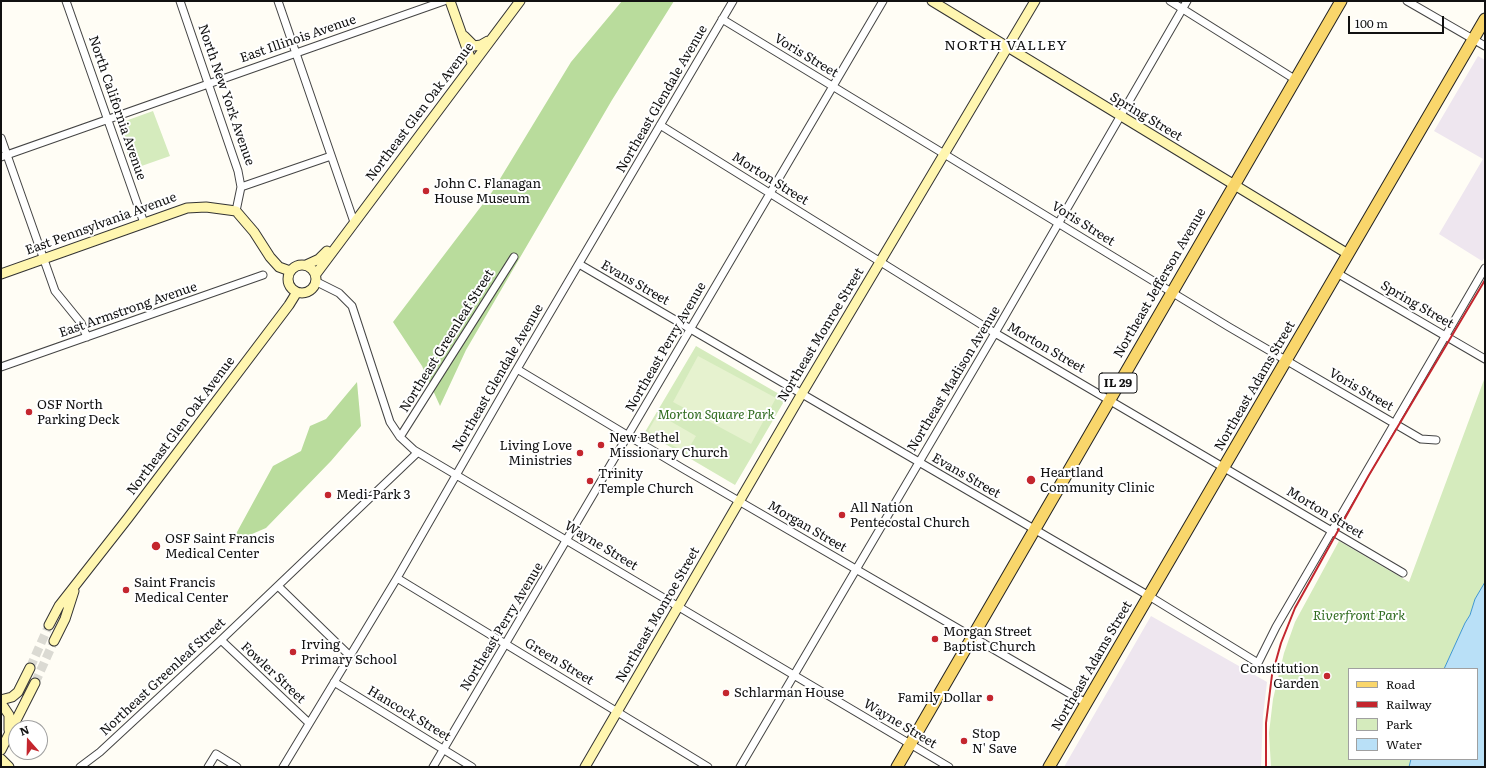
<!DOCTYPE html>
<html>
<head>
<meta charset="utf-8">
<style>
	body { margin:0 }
	#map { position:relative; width:1486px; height:768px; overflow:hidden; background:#fffdf5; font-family:Literata,serif }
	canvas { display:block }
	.frame { position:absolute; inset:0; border:2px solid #111; pointer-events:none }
	.legend { position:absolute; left:1348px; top:668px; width:130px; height:92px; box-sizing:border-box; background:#fff; border:1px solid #a0a0a0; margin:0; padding:5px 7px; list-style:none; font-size:12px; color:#111 }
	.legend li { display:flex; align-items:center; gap:8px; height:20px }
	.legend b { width:20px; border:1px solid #a0a0a0 }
	.north { position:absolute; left:8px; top:720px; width:40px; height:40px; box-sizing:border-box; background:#fff; border:1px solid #a0a0a0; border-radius:50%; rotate:340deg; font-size:11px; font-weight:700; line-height:16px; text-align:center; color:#111 }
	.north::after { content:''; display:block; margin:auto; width:14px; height:18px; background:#c4262e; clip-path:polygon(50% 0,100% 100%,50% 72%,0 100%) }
	.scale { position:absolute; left:1348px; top:16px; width:96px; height:18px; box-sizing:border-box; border:2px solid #111; border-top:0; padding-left:5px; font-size:12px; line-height:14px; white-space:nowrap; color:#111; -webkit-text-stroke:3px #fff; paint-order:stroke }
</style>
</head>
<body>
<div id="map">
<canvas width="1486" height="768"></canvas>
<div class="frame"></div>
<ul class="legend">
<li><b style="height:5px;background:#f9d66b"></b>Road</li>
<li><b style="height:5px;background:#c4262e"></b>Railway</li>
<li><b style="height:11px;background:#d5ebbd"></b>Park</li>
<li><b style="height:11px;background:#b9e0f7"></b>Water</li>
</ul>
<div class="north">N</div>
<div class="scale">100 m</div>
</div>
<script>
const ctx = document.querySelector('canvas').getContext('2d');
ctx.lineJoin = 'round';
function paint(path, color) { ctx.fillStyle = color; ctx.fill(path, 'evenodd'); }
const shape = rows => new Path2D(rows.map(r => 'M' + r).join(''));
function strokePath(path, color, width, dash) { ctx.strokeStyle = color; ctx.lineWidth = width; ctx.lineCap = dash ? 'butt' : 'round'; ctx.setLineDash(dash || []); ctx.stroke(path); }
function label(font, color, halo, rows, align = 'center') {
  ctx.font = font + ' Literata,serif'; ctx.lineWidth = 4; ctx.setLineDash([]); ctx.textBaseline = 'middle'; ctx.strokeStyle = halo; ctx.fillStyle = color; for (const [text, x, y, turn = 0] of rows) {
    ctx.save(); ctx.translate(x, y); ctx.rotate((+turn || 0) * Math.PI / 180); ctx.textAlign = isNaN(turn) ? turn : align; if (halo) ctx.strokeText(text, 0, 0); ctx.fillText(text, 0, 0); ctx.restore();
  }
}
paint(shape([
	[1478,56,1485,60,1485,257,1482,261,1439,234,1483,159,1434,131],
	[1151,616,1267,682,1263,716,1261,767,1064,767]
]), '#eee6ef');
paint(shape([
	[153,111,170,156,133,169,117,124],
	[696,346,786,398,735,485,645,432],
	[1485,377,1485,582,1475,599,1470,615,1465,623,1444,669,1349,669,1349,759,1411,759,1409,767,1271,767,1269,733,1273,699,1284,653,1295,622,1339,541,1409,582]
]), '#d5ebbd');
paint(shape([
	[622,1,674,1,612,100,466,350,440,406,422,366,393,322,492,192,571,62],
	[357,382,361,426,331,461,266,528,231,543,273,466,301,451,310,426,326,419]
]), '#b9dc9c');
paint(shape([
	[698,356,776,398,751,444,673,402],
	[658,414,696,436,686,453,648,431]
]), '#e6f2cf');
const water = shape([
	[1485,582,1485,767,1409,767,1411,759,1477,759,1477,669,1444,669,1465,623,1470,615,1475,599,1485,582]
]);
paint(water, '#b9e0f7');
strokePath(water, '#3f96cf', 1);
strokePath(shape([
	[30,668,49,625],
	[35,683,54,641]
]), '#dbdad3', 9, [9, 4.5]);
const street = shape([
	[66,1,144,223],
	[180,1,238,171,241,187,236,211],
	[278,1,354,222],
	[1170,1,1296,80],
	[1407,1,1485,46],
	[722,19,1229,327,1421,439,1436,440],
	[660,125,995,333,1403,573],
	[1,138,55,291,81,323,87,337],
	[1,157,444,1],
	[241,187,331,156],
	[579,264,1149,596,1258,663,1276,627,1485,268],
	[1337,273,1485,359],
	[317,282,339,293,352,306,390,422,400,437,414,450,949,767],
	[1,367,263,275],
	[517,369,682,468,1086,703],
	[400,437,514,257],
	[397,578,708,767],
	[278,586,350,656],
	[221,640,309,723],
	[334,682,472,767],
	[80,767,100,752,221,640,417,453],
	[208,767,216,754,237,767],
	[283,767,397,578,517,369,733,1],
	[433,767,883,1],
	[740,767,995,333,1187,1]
]);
const secondary = shape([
	[450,1,472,63],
	[932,1,1348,254],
	[464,36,474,46,481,45,488,41],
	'288 279a14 14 0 1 1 28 0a14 14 0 1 1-28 0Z',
	[306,265,319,259,327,251],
	[1,274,187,208,206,207,236,211,254,232,270,257,279,267,290,271],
	[316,274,520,1],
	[49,625,59,606,128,518,289,305,297,292],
	[54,641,65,619,74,591],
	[1,700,12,697,18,692,30,668],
	[1,703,9,715,9,730],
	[1,750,35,683],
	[1,759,9,767],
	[585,767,801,395,1035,1]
]);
const primary = shape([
	[897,767,1341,1],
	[1049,767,1485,19]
]);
strokePath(street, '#444', 9);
strokePath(secondary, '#333', 11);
strokePath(primary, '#222', 13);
strokePath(street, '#fff', 7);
strokePath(secondary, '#fff6b0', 9);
strokePath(primary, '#f9d66b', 11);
strokePath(shape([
	[1266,767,1266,723,1272,675,1281,643,1295,608,1369,475,1485,280]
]), '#c4262e', 2);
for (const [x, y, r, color] of [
	[426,191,4,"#c4262e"],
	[29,412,4,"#c4262e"],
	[601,445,4,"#c4262e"],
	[580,453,4,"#c4262e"],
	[1031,480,5,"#c4262e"],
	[590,481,4,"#c4262e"],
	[328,495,4,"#c4262e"],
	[842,515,4,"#c4262e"],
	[156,546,5,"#c4262e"],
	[126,590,4,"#c4262e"],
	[935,639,4,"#c4262e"],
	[293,652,4,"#c4262e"],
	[1327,676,4,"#c4262e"],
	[726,693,4,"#c4262e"],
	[990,698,4,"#c4262e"],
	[964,741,4,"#c4262e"]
]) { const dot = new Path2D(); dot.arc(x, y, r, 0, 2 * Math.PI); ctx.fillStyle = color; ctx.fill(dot); strokePath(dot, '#fff', 1.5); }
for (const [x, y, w] of [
	[1118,383,38]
]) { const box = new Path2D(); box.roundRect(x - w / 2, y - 10, w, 20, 3); ctx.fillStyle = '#fff'; ctx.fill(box); strokePath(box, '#111', 1); }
label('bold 12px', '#111', null, [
	["IL 29",1118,383]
]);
label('13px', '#111', '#fff', [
	["East Illinois Avenue",298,39,-19],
	["Voris Street",806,56,31],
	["North New York Avenue",226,95,71],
	["Northeast Glendale Avenue",662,99,-60],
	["North California Avenue",117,108,71],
	["Northeast Glen Oak Avenue",420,112,-53],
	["Spring Street",1146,117,31],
	["Morton Street",770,179,32],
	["East Pennsylvania Avenue",101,224,-20],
	["Voris Street",1083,224,32],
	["Evans Street",635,283,30],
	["Northeast Jefferson Avenue",1160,283,-60],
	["Spring Street",1417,305,30],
	["East Armstrong Avenue",128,310,-19],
	["Northeast Monroe Street",821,335,-59],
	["Northeast Greenleaf Street",447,341,-58],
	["Northeast Perry Avenue",666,347,-60],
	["Morton Street",1046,348,30],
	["Northeast Glendale Avenue",498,378,-60],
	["Northeast Madison Avenue",954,379,-59],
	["Northeast Adams Street",1255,386,-60],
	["Voris Street",1361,390,30],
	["Northeast Glen Oak Avenue",181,426,-53],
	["Evans Street",966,476,30],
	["Morton Street",1325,513,31],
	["Morgan Street",807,527,30],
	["Wayne Street",601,546,31],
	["Northeast Monroe Street",658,615,-60],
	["Northeast Perry Avenue",502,627,-59],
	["Green Street",559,662,31],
	["Northeast Adams Street",1092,666,-60],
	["Fowler Street",273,673,43],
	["Northeast Greenleaf Street",163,677,-43],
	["Hancock Street",409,714,31],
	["Wayne Street",900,724,31]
]);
label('13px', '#111', '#fff', [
	["John C. Flanagan",434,184],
	["House Museum",434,199],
	["OSF North",37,405],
	["Parking Deck",37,420],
	["New Bethel",609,438],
	["Missionary Church",609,453],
	["Living Love",572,446,"right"],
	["Ministries",572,461,"right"],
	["Heartland",1040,473],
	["Community Clinic",1040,488],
	["Trinity",598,474],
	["Temple Church",598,489],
	["Medi-Park 3",336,495],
	["All Nation",850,508],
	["Pentecostal Church",850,523],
	["OSF Saint Francis",165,539],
	["Medical Center",165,554],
	["Saint Francis",134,583],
	["Medical Center",134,598],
	["Morgan Street",943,632],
	["Baptist Church",943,647],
	["Irving",301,645],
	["Primary School",301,660],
	["Constitution",1319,669,"right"],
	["Garden",1319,684,"right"],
	["Schlarman House",734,693],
	["Family Dollar",982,698,"right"],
	["Stop",972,734],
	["N' Save",972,749]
], 'left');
label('italic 13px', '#2f6b1f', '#fff', [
	["Morton Square Park",716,415],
	["Riverfront Park",1359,616]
]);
ctx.letterSpacing = '1px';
label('14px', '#111', '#fff', [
	["NORTH VALLEY",1006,46]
]);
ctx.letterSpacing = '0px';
</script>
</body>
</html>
